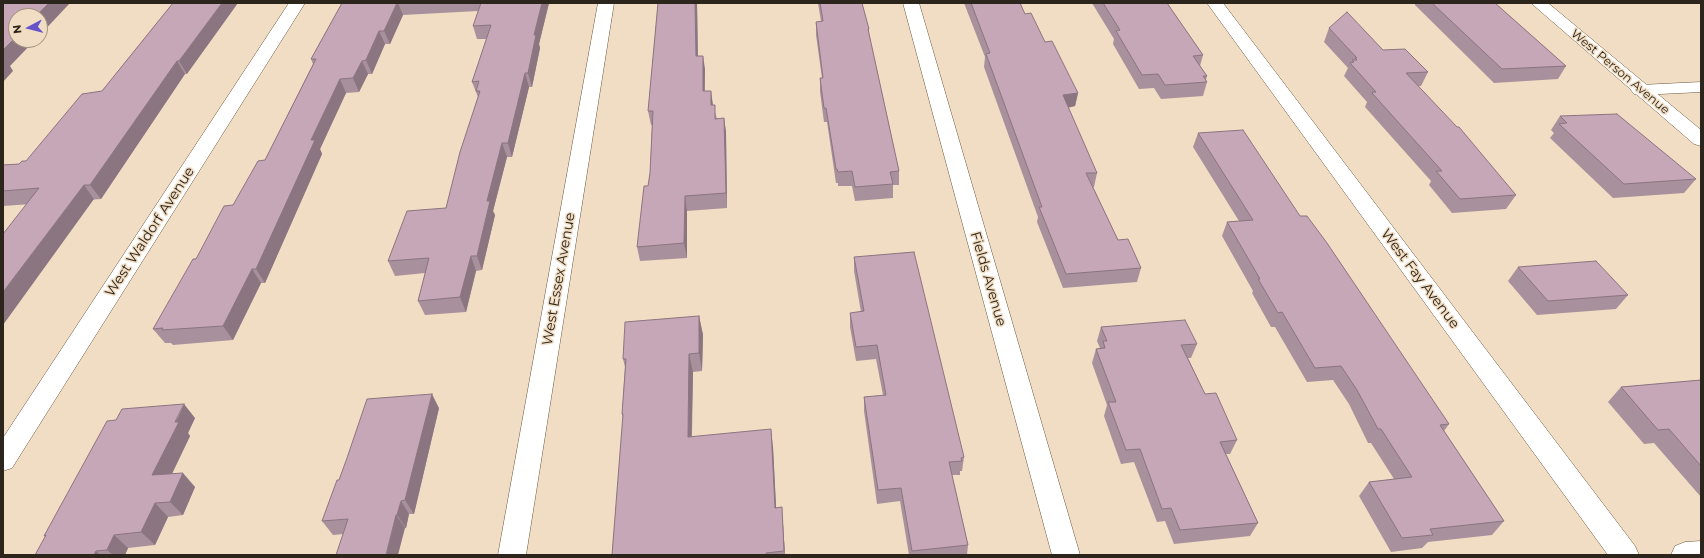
<!DOCTYPE html>
<html>
<head>
<meta charset="utf-8">
<style>
	body { margin:0 }
	#map { position:relative; width:1704px; height:558px; overflow:hidden; background:#f1ddc3; font-family:Montserrat,sans-serif }
	canvas { display:block }
	.frame { position:absolute; inset:0; border:4px solid #2c251b; pointer-events:none }
	.north { position:absolute; left:8px; top:8px; width:40px; height:40px; box-sizing:border-box; background:#f1ddc3; border:1px solid #a29380; border-radius:50%; rotate:263deg; font-size:11px; font-weight:700; line-height:16px; text-align:center; color:#2c251b }
	.north::after { content:''; display:block; margin:auto; width:14px; height:18px; background:#6652cb; clip-path:polygon(50% 0,100% 100%,50% 72%,0 100%) }
</style>
</head>
<body>
<div id="map">
<canvas width="1704" height="558"></canvas>
<div class="frame"></div>
<div class="north">N</div>
</div>
<script>
const ctx = document.querySelector('canvas').getContext('2d');
ctx.lineJoin = 'round';
const shape = rows => new Path2D(rows.map(r => 'M' + r).join(''));
function strokePath(path, color, width, dash) { ctx.strokeStyle = color; ctx.lineWidth = width; ctx.lineCap = dash ? 'butt' : 'round'; ctx.setLineDash(dash || []); ctx.stroke(path); }
function paint(path, color) { ctx.fillStyle = color; ctx.fill(path, 'evenodd'); }
function label(font, color, halo, rows, align = 'center') {
  ctx.font = font + ' Montserrat,sans-serif'; ctx.lineWidth = 3; ctx.setLineDash([]); ctx.textBaseline = 'middle'; ctx.strokeStyle = halo; ctx.fillStyle = color; for (const [text, x, y, turn = 0] of rows) {
    ctx.save(); ctx.translate(x, y); ctx.rotate((+turn || 0) * Math.PI / 180); ctx.textAlign = isNaN(turn) ? turn : align; if (halo) ctx.strokeText(text, 0, 0); ctx.fillText(text, 0, 0); ctx.restore();
  }
}
const street = shape([
	[289,3,305,3,12,468,3,471,3,438,289,3],
	[598,3,614,3,526,555,498,555,598,3],
	[903,3,919,3,1080,555,1052,555,903,3],
	[1207,3,1223,3,1635,546,1639,555,1608,555,1207,3],
	[1701,82,1701,92,1640,95,1634,94,1631,90,1634,86,1640,85,1701,82]
]);
const secondary = shape([
	[1531,3,1548,3,1701,130,1701,146,1694,144,1531,3],
	[1701,541,1701,555,1671,555,1675,546,1685,542,1701,541]
]);
strokePath(street, '#695841', 1);
strokePath(secondary, '#695841', 1);
paint(street, '#fff');
paint(secondary, '#fff');
paint(shape([
	[173,3,187,74,185,74,101,199,3,206,3,165,19,164,26,161,102,91],
	[342,3,549,3,539,44,540,48,532,87,529,87,512,157,507,157,493,211,495,215,482,270,476,271,466,312,425,315,418,301,425,273,395,276,388,261,446,208,478,97,472,82,487,39,477,39,473,26,478,11,403,15,390,44,385,44,372,74,368,74,359,92,346,93,320,149,322,154,265,283,261,283,233,340,173,345,171,343,165,343,153,329,196,259,233,205,265,160,313,64,311,59],
	[658,3,697,3,698,56,705,69,705,91,713,105,717,119,724,118,726,132,727,208,687,211,687,258,640,261,637,247,648,186,650,173,652,125,651,125,648,111],
	[818,3,862,3,869,29,869,34,899,171,899,185,893,185,893,198,855,201,852,186,838,186,838,183,836,183,827,122,824,122,820,92,820,78,822,78,816,35,816,22,821,21],
	[964,3,1020,3,1025,14,1045,42,1078,93,1075,106,1068,108,1097,173,1094,187,1093,187,1118,240,1141,268,1137,282,1063,288,1037,222,1038,217,984,67,985,57],
	[1092,3,1167,3,1203,55,1200,66,1207,76,1206,80,1207,82,1203,96,1161,99,1154,88,1139,89,1113,44,1114,39],
	[1415,3,1495,3,1566,66,1558,79,1494,83,1415,5],
	[1329,28,1383,50,1428,72,1421,86,1418,86,1516,195,1506,209,1452,213,1429,185,1431,181,1365,107,1367,102,1344,76,1348,68,1324,42],
	[1560,116,1696,179,1684,193,1613,198,1550,138,1554,133,1551,130],
	[1198,133,1300,216,1449,424,1444,431,1504,521,1492,535,1428,542,1422,548,1391,552,1359,496,1369,482,1394,479,1371,443,1368,443,1349,404,1333,380,1307,382,1275,327,1271,327,1252,293,1253,291,1222,236,1227,222,1239,221,1193,147],
	[854,257,964,457,962,471,960,471,960,475,952,475,968,545,967,555,909,555,900,501,877,504,864,411,864,397,883,395,876,359,856,361,850,327,850,313,861,312,854,271],
	[1518,267,1628,295,1616,309,1537,315,1508,281],
	[699,316,703,335,702,371,693,372,692,437,773,447,776,507,783,524,785,555,612,555,623,418,622,414,625,367,623,359],
	[1101,327,1197,344,1191,358,1188,358,1205,394,1237,440,1230,454,1226,454,1258,523,1250,536,1174,544,1165,521,1157,522,1134,462,1121,464,1104,416,1107,405,1092,363,1096,349,1100,348,1097,341],
	[1701,380,1701,497,1654,443,1644,444,1608,402,1621,387],
	[439,408,414,514,409,514,406,528,333,535,322,521,339,480],
	[195,418,188,433,190,436,172,474,195,487,183,515,168,517,155,545,128,548,125,555,35,555,46,537,44,536,116,420]
]), '#a9909d');
paint(shape([
	[49,3,70,3,40,35,40,16,36,16],
	[222,3,238,3,187,74,179,61],
	[397,3,398,3,403,15,390,44,384,31],
	[542,3,549,3,539,44,540,48,532,87,528,73,534,35],
	[695,3,697,3,698,70,696,56],
	[379,31,385,44,372,74,366,60],
	[16,37,16,40,35,40,10,66,13,71,3,82,3,50],
	[703,56,705,69,704,105,703,91],
	[177,61,185,74,101,199,90,185],
	[362,61,368,74,359,92,353,78],
	[525,73,529,87,512,157,508,143],
	[340,79,346,93,320,149,322,154,265,283,256,269,311,140],
	[711,91,713,105,712,119,711,105],
	[1078,93,1075,106,1060,109,1063,95],
	[724,118,726,132,727,208,726,193],
	[502,143,507,157,493,211,495,215,482,270,477,256,487,201],
	[84,185,94,199,3,325,3,292],
	[685,196,687,211,687,258,684,243],
	[471,256,476,271,466,312,460,297],
	[252,269,261,283,233,340,223,326],
	[699,316,703,335,702,371,699,353],
	[689,354,693,372,691,455,688,437],
	[432,394,439,408,414,514,405,500],
	[184,404,195,418,188,433,190,436,165,488,152,475],
	[771,429,773,447,777,525,775,508],
	[183,473,195,487,183,515,170,502],
	[401,501,409,514,406,528,397,515],
	[155,503,168,517,155,545,141,532],
	[782,507,783,524,785,555,784,551],
	[396,515,405,528,398,555,386,555],
	[114,535,128,548,125,555,113,555,107,550],
	[96,551,100,555,94,555]
]), '#8a7580');
const building = shape([
	[3,3,49,3,36,16,16,16,16,37,3,50,3,3],
	[173,3,222,3,179,61,177,61,90,185,84,185,3,292,3,234,39,188,3,191,3,165,19,164,22,161,26,161,82,94,102,91,173,3],
	[342,3,397,3,384,31,379,31,366,60,362,61,353,78,340,79,311,140,315,140,256,269,252,269,223,326,162,330,163,328,153,329,193,259,196,259,224,206,233,205,258,161,265,160,316,59,311,59,342,3],
	[481,3,542,3,534,35,536,35,528,73,525,73,508,143,502,143,487,201,490,201,477,256,471,256,460,297,418,301,429,258,388,261,407,211,446,208,460,152,480,91,476,91,479,81,472,82,491,25,473,26,481,3],
	[658,3,695,3,696,56,703,56,703,91,711,91,711,105,715,105,715,119,724,118,726,193,685,196,684,243,637,247,644,186,648,186,650,173,653,111,648,111,658,3],
	[820,3,862,3,869,29,868,29,899,171,890,172,893,184,855,187,852,171,838,172,837,169,836,169,826,108,824,108,820,78,823,78,816,22,823,21,820,3],
	[971,3,1020,3,1025,14,1031,13,1045,42,1052,41,1078,93,1063,95,1097,173,1086,173,1118,240,1128,239,1141,268,1066,274,1039,207,1042,207,986,54,990,53,971,3],
	[1103,3,1167,3,1203,55,1193,56,1207,76,1203,76,1207,82,1165,85,1158,74,1142,75,1116,31,1120,30,1103,3],
	[1432,3,1495,3,1566,66,1502,69,1432,3],
	[1347,12,1383,50,1405,49,1428,72,1406,73,1457,127,1459,127,1516,195,1460,199,1436,171,1442,171,1372,93,1373,93,1372,92,1376,92,1350,63,1354,62,1352,60,1357,60,1355,58,1357,58,1329,28,1347,12],
	[1617,114,1696,179,1624,184,1559,124,1567,123,1560,116,1617,114],
	[1243,130,1300,216,1307,216,1327,243,1449,424,1440,425,1504,521,1430,529,1433,535,1402,538,1369,482,1412,477,1381,429,1378,429,1357,390,1341,366,1315,368,1282,312,1278,313,1258,279,1260,279,1227,222,1253,220,1198,133,1243,130],
	[914,252,964,457,961,458,962,461,949,462,968,545,912,551,901,488,878,490,864,397,886,395,877,345,856,347,850,313,864,311,854,257,914,252],
	[1596,261,1628,295,1548,301,1518,267,1596,261],
	[699,316,699,353,689,354,688,437,771,429,775,508,782,507,784,551,766,553,766,555,612,555,623,414,622,414,626,359,623,359,625,322,699,316],
	[1185,320,1197,344,1181,345,1205,394,1216,393,1237,440,1220,442,1258,523,1180,530,1171,508,1162,509,1140,449,1126,450,1108,402,1116,402,1096,349,1105,348,1103,341,1107,341,1101,327,1185,320],
	[1701,380,1701,466,1669,429,1658,430,1621,387,1701,380],
	[432,394,405,500,401,501,397,515,396,515,386,555,336,555,348,519,322,521,337,480,339,480,347,458,367,399,432,394],
	[184,404,175,422,179,422,152,475,183,473,170,502,155,503,141,532,114,535,107,550,96,551,94,555,35,555,46,535,44,536,107,421,116,420,122,409,184,404]
]);
paint(building, '#c5a7b7');
strokePath(building, '#8a7580', 1);
label('12px', '#2c251b', '#f1ddc3', [
	["West Person Avenue",1620,72,40]
]);
label('14px', '#2c251b', '#f1ddc3', [
	["West Waldorf Avenue",150,232,-57],
	["West Essex Avenue",559,279,-80],
	["Fields Avenue",988,279,74],
	["West Fay Avenue",1420,279,53]
]);
</script>
</body>
</html>
